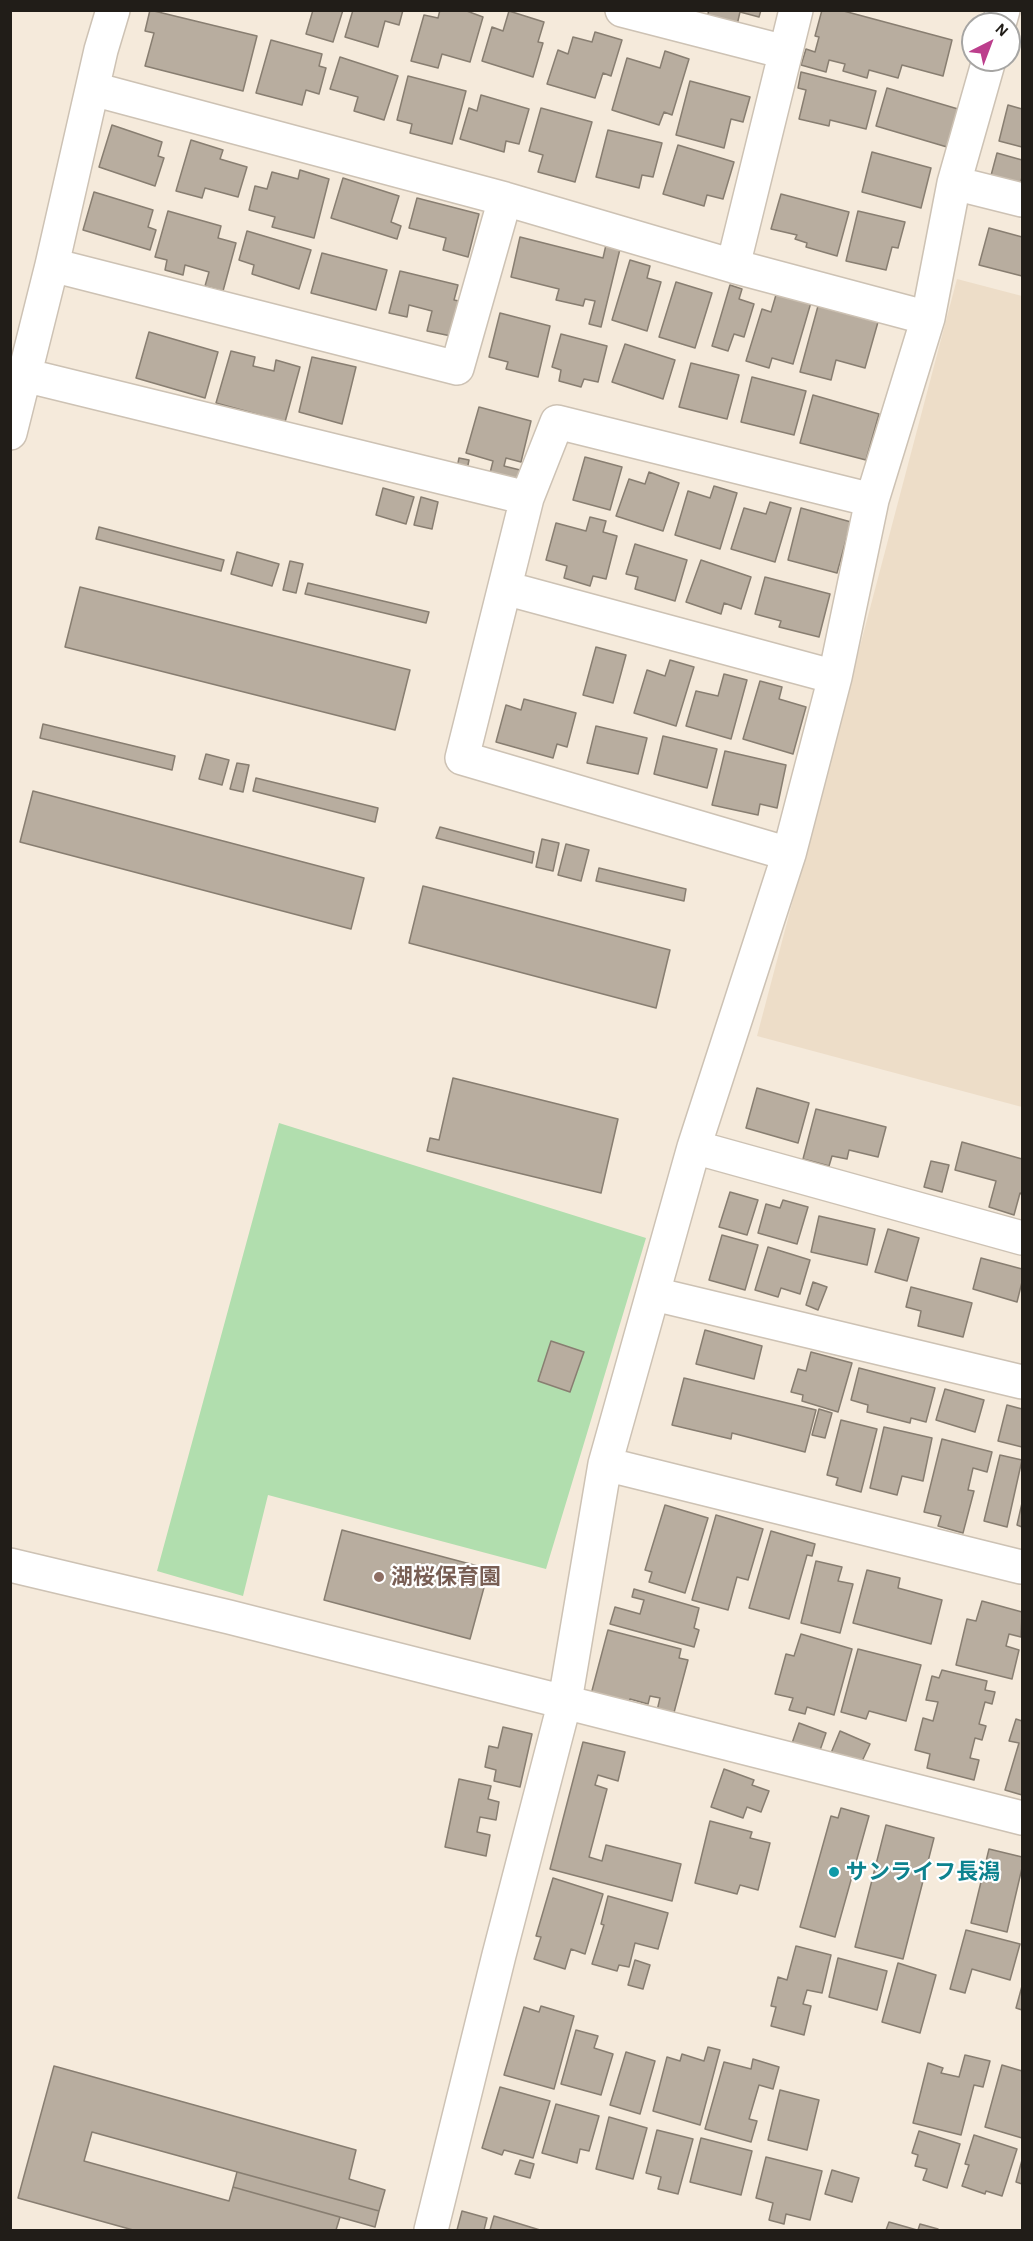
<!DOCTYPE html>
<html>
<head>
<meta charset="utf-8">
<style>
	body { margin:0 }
	#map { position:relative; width:1033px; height:2241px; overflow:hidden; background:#f5eadb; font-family:"Alegreya Sans",sans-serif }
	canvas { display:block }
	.frame { position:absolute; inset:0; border:12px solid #211d18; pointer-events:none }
	.north { position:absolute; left:961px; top:12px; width:60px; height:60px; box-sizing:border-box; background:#fff; border:2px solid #a6a5a3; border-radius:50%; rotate:42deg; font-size:16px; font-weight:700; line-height:24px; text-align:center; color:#211d18 }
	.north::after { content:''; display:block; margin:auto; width:21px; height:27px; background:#bc3e8c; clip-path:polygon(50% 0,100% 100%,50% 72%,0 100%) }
</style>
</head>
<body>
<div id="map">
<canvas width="1033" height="2241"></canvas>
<div class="frame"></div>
<div class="north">N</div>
</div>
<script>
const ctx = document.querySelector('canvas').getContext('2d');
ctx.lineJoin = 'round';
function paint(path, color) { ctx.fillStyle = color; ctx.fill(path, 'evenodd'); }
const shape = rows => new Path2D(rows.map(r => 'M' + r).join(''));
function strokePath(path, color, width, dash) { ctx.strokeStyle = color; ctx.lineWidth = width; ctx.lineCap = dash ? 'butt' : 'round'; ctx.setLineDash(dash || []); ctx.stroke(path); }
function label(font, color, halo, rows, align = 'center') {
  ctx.font = font + ' "Alegreya Sans","Noto Sans JP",sans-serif'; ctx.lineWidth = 4.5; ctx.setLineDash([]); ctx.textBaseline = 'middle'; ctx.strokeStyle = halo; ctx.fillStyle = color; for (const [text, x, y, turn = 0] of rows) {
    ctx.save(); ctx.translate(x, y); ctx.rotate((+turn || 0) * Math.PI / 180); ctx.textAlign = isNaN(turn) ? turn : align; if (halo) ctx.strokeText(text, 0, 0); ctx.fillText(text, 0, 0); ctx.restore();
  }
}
paint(shape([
	[957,279,1022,296,1022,1107,757,1036]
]), '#edddc8');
paint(shape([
	[279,1123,646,1238,546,1569,268,1495,243,1596,157,1571]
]), '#b1deae');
const building = shape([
	[150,10,257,36,243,91,145,66,154,33,145,31,150,10],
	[313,10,343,10,333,42,306,34,313,10],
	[353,10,403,10,399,25,385,21,378,47,345,37,353,10],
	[440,10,464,10,483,17,470,62,442,54,438,68,411,61,424,15,438,18,440,10],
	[709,10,761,10,759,17,740,12,737,25,707,17,709,10],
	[822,10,840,10,952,40,943,76,902,65,898,78,869,70,867,78,843,71,845,64,829,60,826,72,801,65,806,49,815,52,819,37,815,36,822,10],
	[509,11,544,22,538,42,543,43,533,77,482,61,492,27,503,31,509,11],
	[595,32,622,40,611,76,603,73,595,98,547,84,558,50,568,54,573,37,592,42,595,32],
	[271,40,322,54,319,66,326,68,319,94,306,90,302,105,256,93,271,40],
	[665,51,689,59,672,115,664,112,659,125,612,110,627,58,660,68,665,51],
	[340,57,398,76,384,120,354,111,358,97,330,89,340,57],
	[801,72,876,91,866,129,830,120,829,126,799,119,806,90,798,88,801,72],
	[408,76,466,91,452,144,410,133,412,124,397,120,408,76],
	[690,81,750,97,743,122,731,119,724,148,676,135,690,81],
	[887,88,958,109,947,147,876,126,887,88],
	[481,95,529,109,519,144,506,141,504,152,460,139,469,108,477,111,481,95],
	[1008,105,1022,109,1022,147,999,141,1008,105],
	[541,108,592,122,575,182,538,172,543,155,529,151,541,108],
	[112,125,162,142,158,156,164,158,155,186,99,167,112,125],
	[608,130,662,143,653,177,642,175,639,188,596,177,608,130],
	[191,140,223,150,220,159,247,167,238,197,205,188,202,198,176,191,191,140],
	[678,145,734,162,723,199,707,195,704,206,663,194,678,145],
	[872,152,931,168,921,208,862,192,872,152],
	[997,153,1022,160,1022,177,1019,191,989,183,997,153],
	[300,170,329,179,314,238,272,227,275,217,249,210,255,186,267,189,272,172,298,179,300,170],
	[343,178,399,196,391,222,401,226,397,239,331,218,343,178],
	[94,192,153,210,148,227,156,230,150,250,83,230,94,192],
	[781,194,849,212,837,256,806,247,807,243,795,239,797,235,771,229,781,194],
	[417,198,479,214,468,257,443,250,446,238,409,228,417,198],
	[168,211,221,226,218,238,236,243,223,291,205,286,209,272,185,265,183,275,165,270,167,260,155,257,168,211],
	[858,211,905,222,898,248,892,247,886,270,846,261,858,211],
	[989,228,1022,237,1022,276,979,265,989,228],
	[247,231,311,250,299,289,252,274,254,265,239,260,247,231],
	[520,237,603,258,606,245,620,249,601,327,589,324,595,301,585,299,583,306,556,300,559,289,511,277,520,237],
	[322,253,387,270,376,310,311,293,322,253],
	[630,260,650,266,647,278,661,282,647,331,612,320,630,260],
	[400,271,458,285,454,300,459,301,451,336,427,331,432,311,409,305,407,317,389,313,400,271],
	[676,282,712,293,695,348,659,337,676,282],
	[730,285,742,289,739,299,754,304,744,337,734,334,728,351,712,346,730,285],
	[778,288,812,299,793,364,772,358,769,368,746,361,762,309,771,312,778,288],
	[818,306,878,322,865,368,836,360,831,380,800,372,818,306],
	[500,313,550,326,538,377,506,369,508,362,489,357,500,313],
	[149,332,218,352,205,398,136,378,149,332],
	[561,334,607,346,598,382,584,379,581,387,559,381,561,370,552,367,561,334],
	[625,344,675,360,663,399,612,382,625,344],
	[231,351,255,357,253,366,274,371,276,360,300,367,285,422,216,403,231,351],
	[312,357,356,367,342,424,299,412,312,357],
	[691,363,739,375,727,419,679,407,691,363],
	[752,377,806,391,794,435,741,422,752,377],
	[813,395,879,414,866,460,800,443,813,395],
	[479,407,531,421,521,462,506,458,504,466,524,471,519,490,488,481,493,461,466,453,479,407],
	[585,457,622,467,610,510,573,500,585,457],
	[459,458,469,460,467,470,457,468,459,458],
	[649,472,679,483,663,531,616,516,629,479,645,484,649,472],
	[714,486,737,493,720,549,675,535,688,491,710,498,714,486],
	[383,488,414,497,406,524,376,515,383,488],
	[421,497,438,502,432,529,414,525,421,497],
	[770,502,791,508,775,562,731,549,744,508,766,514,770,502],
	[801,508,851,522,837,573,788,560,801,508],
	[590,517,606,521,603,532,617,536,606,579,593,576,590,586,564,578,567,566,546,560,556,523,586,531,590,517],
	[99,527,224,560,221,571,96,539,99,527],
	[635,544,687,560,675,601,635,589,638,577,626,574,635,544],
	[237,552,279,564,272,586,231,574,237,552],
	[701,560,751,577,741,609,724,603,721,614,686,602,701,560],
	[290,561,303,564,296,593,283,590,290,561],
	[765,577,830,594,819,637,779,627,781,621,755,614,765,577],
	[308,583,429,612,426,623,305,594,308,583],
	[80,587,410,670,395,730,65,647,80,587],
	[596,647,626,655,613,703,583,695,596,647],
	[670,660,694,667,676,726,634,713,647,670,665,676,670,660],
	[724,674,747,680,731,739,686,726,696,691,718,696,724,674],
	[760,681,782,687,779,699,806,707,793,754,743,739,760,681],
	[524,699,576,713,567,747,557,744,553,758,496,742,506,705,521,710,524,699],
	[43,724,175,756,172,770,40,738,43,724],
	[596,726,647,738,638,774,587,763,596,726],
	[663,736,717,749,707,788,654,774,663,736],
	[725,751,786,765,777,808,760,804,758,815,712,805,725,751],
	[206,754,229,760,222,785,199,779,206,754],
	[237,763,249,765,243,792,230,789,237,763],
	[256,778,378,808,375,822,253,791,256,778],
	[33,791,364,878,351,929,20,842,33,791],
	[440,827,534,852,532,863,436,838,440,827],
	[542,839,559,843,553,871,536,867,542,839],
	[566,844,589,850,581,881,558,875,566,844],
	[599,868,686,889,684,901,596,881,599,868],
	[423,886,670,950,656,1008,409,943,423,886],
	[453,1078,618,1119,601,1193,427,1151,430,1138,439,1140,453,1078],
	[757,1088,809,1103,798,1143,746,1128,757,1088],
	[816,1109,886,1127,878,1157,849,1150,847,1159,832,1156,829,1166,803,1159,816,1109],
	[962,1142,1022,1159,1022,1194,1020,1193,1014,1215,989,1207,996,1181,955,1170,962,1142],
	[931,1161,949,1165,942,1192,924,1187,931,1161],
	[730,1192,758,1200,747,1235,719,1227,730,1192],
	[783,1200,808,1207,797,1244,758,1233,766,1204,780,1208,783,1200],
	[819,1216,875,1229,867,1265,811,1252,819,1216],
	[888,1229,919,1238,907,1281,875,1272,888,1229],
	[722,1235,758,1245,745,1290,709,1280,722,1235],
	[768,1247,810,1260,800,1294,781,1288,778,1297,755,1290,768,1247],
	[981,1258,1022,1269,1022,1282,1017,1302,973,1289,981,1258],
	[813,1282,827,1287,818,1310,806,1305,813,1282],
	[911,1287,972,1303,963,1337,918,1326,921,1311,906,1307,911,1287],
	[705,1330,762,1346,754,1379,696,1364,705,1330],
	[551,1341,584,1352,570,1392,538,1381,551,1341],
	[811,1352,852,1363,838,1412,802,1401,803,1395,791,1392,798,1369,806,1371,811,1352],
	[859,1368,935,1388,926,1422,911,1418,910,1423,867,1412,868,1405,851,1400,859,1368],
	[684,1378,816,1410,805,1452,732,1433,731,1439,672,1425,684,1378],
	[945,1389,984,1400,975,1432,936,1420,945,1389],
	[1007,1405,1022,1409,1022,1447,998,1441,1007,1405],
	[819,1409,832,1413,825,1438,812,1435,819,1409],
	[841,1420,877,1429,861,1492,836,1485,838,1478,827,1475,841,1420],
	[884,1427,932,1438,923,1481,902,1476,897,1495,870,1488,884,1427],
	[942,1439,992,1452,987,1472,973,1468,968,1490,974,1491,963,1533,938,1526,941,1516,924,1512,942,1439],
	[1000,1455,1022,1460,1007,1527,984,1521,1000,1455],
	[1022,1503,1022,1527,1017,1525,1022,1503],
	[665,1505,708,1518,685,1593,649,1582,652,1572,645,1570,665,1505],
	[716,1515,763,1529,748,1580,737,1577,728,1610,692,1600,716,1515],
	[342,1530,489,1569,470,1639,324,1600,342,1530],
	[771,1531,815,1544,812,1556,807,1555,789,1619,749,1608,771,1531],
	[816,1561,842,1567,838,1581,853,1584,840,1633,801,1623,816,1561],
	[867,1570,900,1578,898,1588,942,1600,931,1644,853,1623,867,1570],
	[634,1589,699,1608,694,1628,699,1630,694,1647,610,1624,615,1607,640,1614,644,1600,632,1597,634,1589],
	[982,1601,1022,1612,1021,1637,1009,1634,1006,1646,1019,1650,1012,1679,956,1665,967,1619,976,1621,982,1601],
	[608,1630,681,1649,679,1658,688,1660,672,1720,656,1715,660,1698,650,1696,648,1704,630,1699,626,1712,589,1702,608,1630],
	[801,1634,852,1649,834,1715,807,1707,805,1714,789,1710,793,1698,775,1694,786,1654,794,1656,801,1634],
	[858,1649,921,1665,906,1721,869,1711,866,1719,841,1712,858,1649],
	[942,1670,987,1681,985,1690,995,1692,992,1704,985,1702,979,1724,986,1726,982,1740,975,1738,970,1758,979,1760,974,1780,927,1768,930,1754,915,1750,923,1718,933,1721,938,1702,926,1700,932,1676,939,1678,942,1670],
	[1016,1719,1022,1721,1022,1795,1005,1790,1019,1743,1009,1741,1016,1719],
	[799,1723,826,1733,817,1759,790,1749,799,1723],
	[503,1727,532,1734,520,1787,494,1781,496,1770,485,1767,489,1746,498,1748,503,1727],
	[840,1731,870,1744,858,1770,829,1758,840,1731],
	[583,1742,625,1752,618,1781,598,1775,595,1785,607,1789,589,1857,602,1861,606,1845,681,1864,672,1901,550,1869,583,1742],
	[724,1769,754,1780,752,1785,769,1791,761,1812,747,1807,743,1818,711,1807,724,1769],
	[459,1779,491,1786,488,1799,499,1802,496,1820,480,1817,477,1832,490,1835,486,1856,445,1847,459,1779],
	[841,1808,869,1816,835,1937,800,1927,831,1816,838,1818,841,1808],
	[710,1821,752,1832,750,1838,770,1843,758,1890,740,1885,737,1894,695,1883,710,1821],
	[886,1825,934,1838,903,1959,855,1947,886,1825],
	[989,1849,1022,1857,1022,1868,1007,1932,971,1923,989,1849],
	[553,1878,603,1894,585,1954,571,1949,565,1969,534,1959,541,1937,536,1936,553,1878],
	[608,1896,668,1913,658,1949,635,1943,629,1967,619,1965,617,1971,592,1964,604,1925,601,1924,608,1896],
	[966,1930,1020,1944,1010,1980,972,1969,965,1993,950,1989,966,1930],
	[796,1946,831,1955,822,1993,807,1990,803,2004,811,2006,804,2035,771,2026,776,2007,771,2006,778,1977,787,1980,796,1946],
	[838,1958,887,1971,877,2010,829,1997,838,1958],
	[635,1960,650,1965,643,1989,628,1985,635,1960],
	[898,1963,936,1975,920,2033,882,2022,898,1963],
	[1022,1986,1022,2010,1016,2008,1022,1986],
	[541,2006,574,2016,554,2089,504,2075,524,2007,539,2012,541,2006],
	[576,2030,598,2036,594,2048,613,2054,601,2095,561,2084,576,2030],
	[708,2047,720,2050,700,2125,653,2111,667,2057,680,2061,682,2054,704,2061,708,2047],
	[626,2052,655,2061,640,2114,610,2105,626,2052],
	[965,2055,990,2061,983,2087,974,2085,961,2135,913,2123,928,2063,943,2068,941,2073,959,2077,965,2055],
	[753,2059,779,2067,773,2089,759,2085,749,2119,757,2121,751,2142,705,2129,724,2062,751,2069,753,2059],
	[1002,2065,1022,2071,1022,2138,985,2127,1002,2065],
	[54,2066,356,2150,349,2179,385,2190,379,2211,92,2132,84,2161,229,2201,233,2187,340,2217,336,2230,133,2230,18,2198,54,2066],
	[500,2087,550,2101,533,2158,504,2150,502,2155,482,2148,500,2087],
	[780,2090,819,2100,807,2150,768,2140,780,2090],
	[556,2104,599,2116,589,2151,580,2149,577,2163,542,2153,556,2104],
	[609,2117,647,2128,633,2179,596,2169,609,2117],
	[657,2130,693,2139,678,2194,658,2189,661,2177,646,2173,657,2130],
	[919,2131,960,2144,947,2188,923,2180,927,2169,915,2166,918,2155,912,2153,919,2131],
	[974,2135,1017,2149,1002,2196,986,2191,985,2194,962,2186,969,2165,965,2164,974,2135],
	[701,2138,752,2151,741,2195,690,2182,701,2138],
	[766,2157,822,2171,810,2220,786,2214,784,2224,769,2220,773,2203,756,2198,766,2157],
	[520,2160,534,2164,530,2178,515,2174,520,2160],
	[1022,2160,1022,2184,1016,2182,1022,2160],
	[832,2170,859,2178,852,2202,825,2194,832,2170],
	[237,2172,379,2211,375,2227,233,2187,237,2172],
	[462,2211,487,2218,484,2230,457,2230,462,2211],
	[494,2216,540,2230,490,2230,494,2216],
	[889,2222,917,2230,886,2230,889,2222],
	[920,2224,938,2229,938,2230,918,2230,920,2224]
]);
paint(building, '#b8ad9f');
strokePath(building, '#887e71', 1.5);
const street = shape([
	[622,10,785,52],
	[999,24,1003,10],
	[93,89,505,199,733,266,928,318],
	[954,183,1022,200],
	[52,265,457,368,505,199],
	[733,266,796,10],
	[24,375,527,498],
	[10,433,52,265,101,50,113,10],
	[505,588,835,677],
	[789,854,462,758,527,498,557,422,872,500],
	[694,1147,1022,1238],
	[654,1294,1022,1382],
	[605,1464,1021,1567],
	[10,1565,229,1617,1022,1818],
	[431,2230,499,1955,565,1701,605,1464,694,1147,789,854,835,677,872,500,928,318,954,183,989,60]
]);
strokePath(street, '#cdc2b4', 36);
strokePath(street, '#fff', 33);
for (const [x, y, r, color] of [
	[379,1577,6,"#8d6e63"],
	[834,1872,6,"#0f9aa8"]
]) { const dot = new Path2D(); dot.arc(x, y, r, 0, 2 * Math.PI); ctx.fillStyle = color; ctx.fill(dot); strokePath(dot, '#fff', 2); }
label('bold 22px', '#785e54', '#fff', [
	["湖桜保育園",391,1577]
], 'left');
label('bold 22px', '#0d838f', '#fff', [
	["サンライフ長潟",846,1872]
], 'left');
</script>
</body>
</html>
